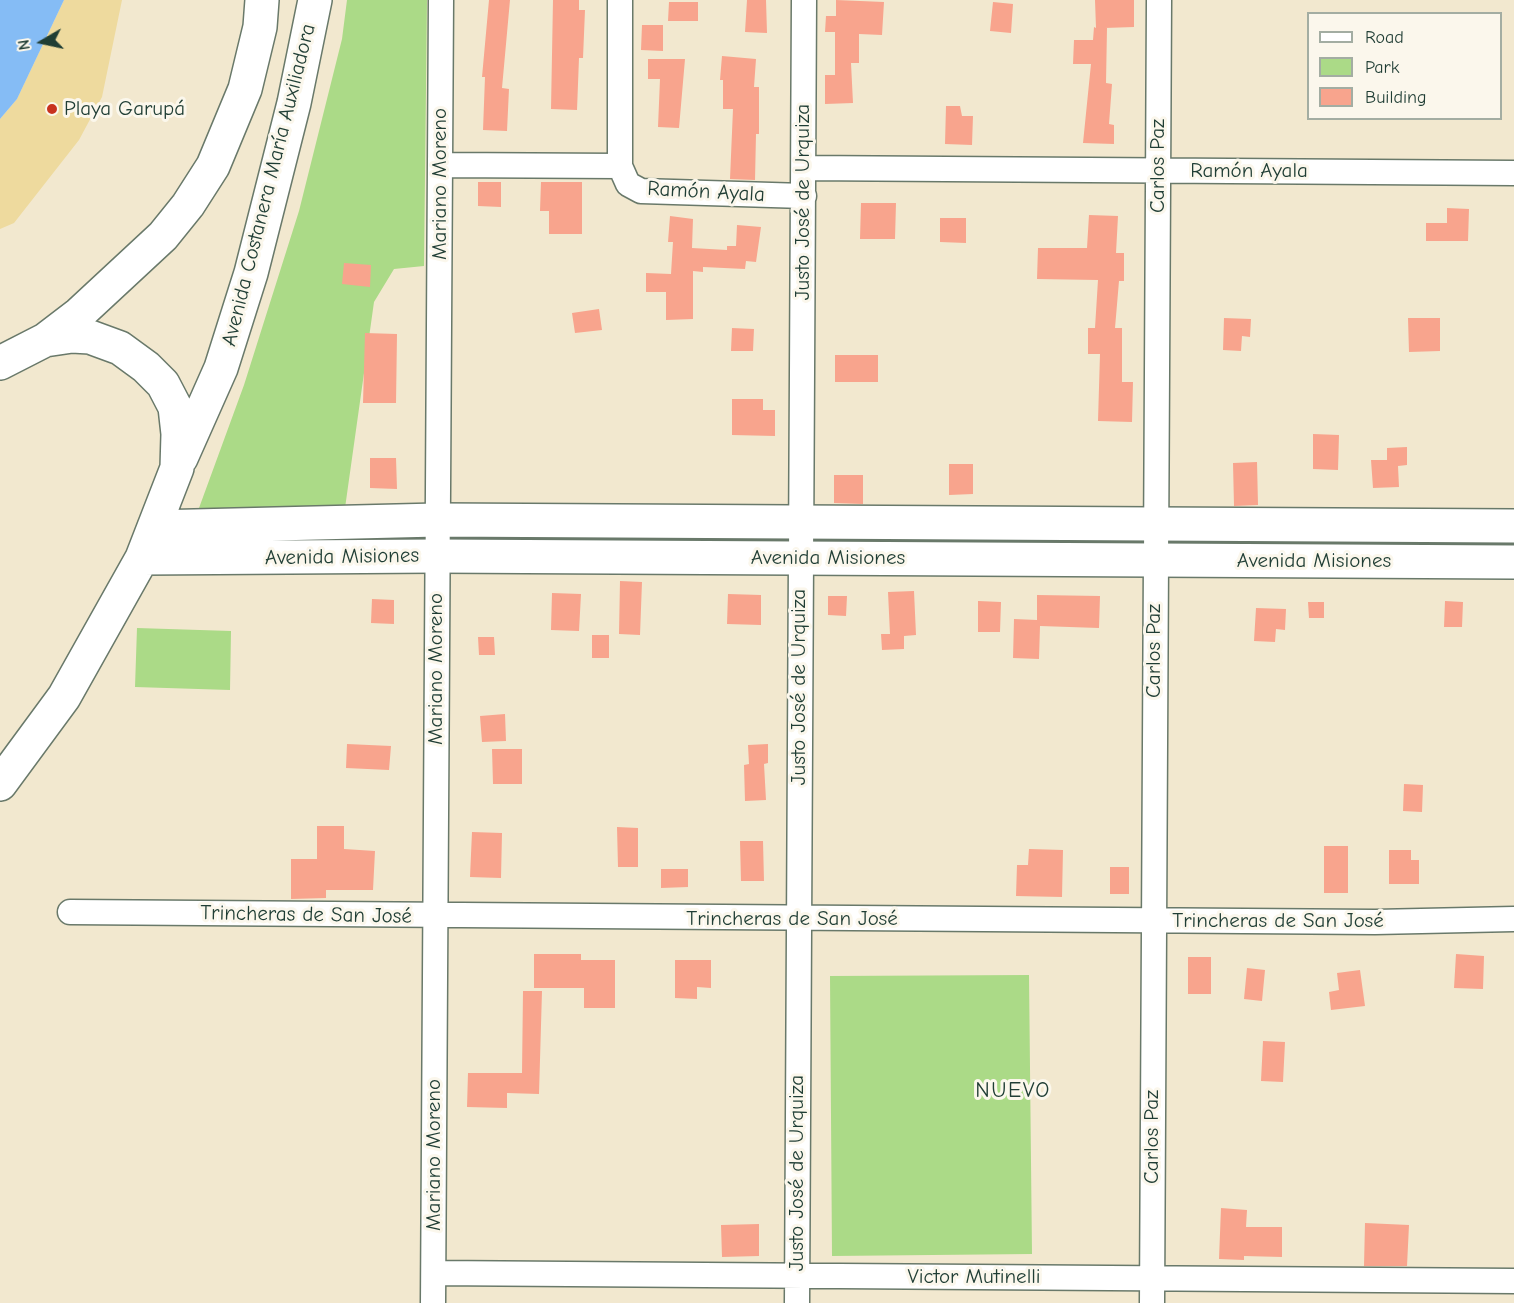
<!DOCTYPE html>
<html>
<head>
<meta charset="utf-8">
<style>
	body { margin:0 }
	#map { position:relative; width:1514px; height:1303px; overflow:hidden; background:#f2e8cf; font-family:"Comic Neue",sans-serif }
	canvas { display:block }
	.legend { position:absolute; left:1307px; top:12px; width:195px; height:108px; box-sizing:border-box; background:#fbf7ec; border:2px solid #a3ada2; margin:0; padding:8px 10px; list-style:none; font-size:18px; color:#1f3d34 }
	.legend li { display:flex; align-items:center; gap:12px; height:30px }
	.legend b { width:30px; border:2px solid #a3ada2 }
	.north { position:absolute; left:12px; top:12px; width:60px; height:60px; -webkit-text-stroke:4px #fbf7ec; paint-order:stroke; rotate:261deg; font-size:16px; font-weight:700; line-height:24px; text-align:center; color:#1f3d34 }
	.north::after { content:''; display:block; margin:auto; width:21px; height:27px; background:#1f3d34; clip-path:polygon(50% 0,100% 100%,50% 72%,0 100%) }
</style>
</head>
<body>
<div id="map">
<canvas width="1514" height="1303"></canvas>
<ul class="legend">
<li><b style="height:8px;background:#fff"></b>Road</li>
<li><b style="height:16px;background:#abda87"></b>Park</li>
<li><b style="height:16px;background:#f8a48d"></b>Building</li>
</ul>
<div class="north">N</div>
</div>
<script>
const ctx = document.querySelector('canvas').getContext('2d');
ctx.lineJoin = 'round';
function paint(path, color) { ctx.fillStyle = color; ctx.fill(path, 'evenodd'); }
const shape = rows => new Path2D(rows.map(r => 'M' + r).join(''));
function strokePath(path, color, width, dash) { ctx.strokeStyle = color; ctx.lineWidth = width; ctx.lineCap = dash ? 'butt' : 'round'; ctx.setLineDash(dash || []); ctx.stroke(path); }
function label(font, color, halo, rows, align = 'center') {
  ctx.font = font + ' "Comic Neue",sans-serif'; ctx.lineWidth = 6; ctx.setLineDash([]); ctx.textBaseline = 'middle'; ctx.strokeStyle = halo; ctx.fillStyle = color; for (const [text, x, y, turn = 0] of rows) {
    ctx.save(); ctx.translate(x, y); ctx.rotate((+turn || 0) * Math.PI / 180); ctx.textAlign = isNaN(turn) ? turn : align; if (halo) ctx.strokeText(text, 0, 0); ctx.fillText(text, 0, 0); ctx.restore();
  }
}
paint(shape([
	[347,0,427,0,424,266,394,269,374,302,345,508,199,508,244,385,299,211,342,39],
	[1177,532,1513,534,1513,552,1177,550],
	[1135,534,1135,552,834,553,834,535],
	[137,628,231,631,230,690,135,687],
	[1029,975,1032,1254,832,1256,830,976]
]), '#abda87');
paint(shape([
	[64,0,122,0,102,97,79,140,14,223,0,229,0,119,17,99]
]), '#eeda9e');
paint(shape([
	[0,0,64,0,17,99,0,119]
]), '#85bcf5');
paint(shape([
	[489,0,510,0,502,88,509,89,507,131,483,130,485,77,482,77],
	[553,0,579,0,579,10,585,10,583,58,579,58,577,110,551,109],
	[747,0,766,0,767,33,745,32],
	[836,0,884,2,882,35,859,34,859,63,851,63,853,103,825,104,825,75,835,75,835,32,825,32,826,16,836,16],
	[1095,0,1134,0,1134,27,1104,28,1107,28,1106,83,1112,84,1109,124,1114,125,1114,144,1083,143,1091,64,1073,64,1074,40,1093,40,1094,27,1096,28],
	[669,2,698,2,698,21,668,21],
	[993,2,1013,4,1011,33,990,31],
	[642,25,663,25,663,51,641,50],
	[722,56,756,59,754,87,759,87,759,134,756,134,755,180,730,179,733,109,723,109,723,80,720,80],
	[648,59,685,59,679,128,658,127,660,79,648,79],
	[946,106,960,106,962,116,973,116,972,145,945,144],
	[478,182,501,182,501,207,478,206],
	[541,182,582,182,582,234,549,234,549,211,540,211],
	[861,203,896,203,895,239,860,239],
	[1447,208,1469,209,1468,241,1426,241,1426,223,1447,223],
	[1089,215,1118,216,1116,253,1124,253,1124,281,1119,281,1115,328,1122,328,1122,382,1133,382,1132,422,1098,421,1100,354,1088,354,1088,328,1095,328,1098,280,1037,279,1038,248,1087,248],
	[670,216,693,219,692,248,727,250,727,246,736,246,737,225,761,227,756,262,746,261,745,269,703,267,703,272,693,271,693,319,666,320,666,292,646,292,646,273,671,274,673,242,668,242],
	[940,218,966,218,966,243,940,242],
	[344,263,371,265,370,287,342,284],
	[599,309,602,330,575,333,572,313],
	[1224,318,1251,319,1250,337,1242,336,1241,351,1223,350],
	[1408,318,1440,318,1440,351,1409,352],
	[732,328,754,329,753,351,731,351],
	[365,333,397,334,396,403,363,403],
	[835,355,878,355,878,382,835,382],
	[732,399,763,399,763,410,775,410,775,436,732,435],
	[1313,434,1339,435,1338,470,1313,469],
	[1407,447,1407,465,1398,466,1399,487,1373,488,1371,460,1387,460,1387,448],
	[370,458,396,458,397,489,370,488],
	[1257,462,1258,505,1234,506,1233,463],
	[949,464,973,464,973,494,949,495],
	[834,475,863,475,863,504,834,503],
	[620,581,642,582,640,635,619,634],
	[914,591,916,635,904,636,904,649,882,650,881,634,890,634,888,592],
	[552,593,581,594,579,631,551,630],
	[728,594,761,595,761,625,727,624],
	[1037,595,1100,596,1099,628,1040,626,1039,659,1013,658,1014,619,1037,620],
	[828,596,847,596,846,616,828,615],
	[372,599,394,600,394,624,371,623],
	[978,601,1001,602,1000,632,978,632],
	[1445,601,1463,602,1462,627,1444,627],
	[1308,602,1324,602,1324,618,1309,618],
	[1256,608,1286,609,1285,630,1276,629,1275,642,1254,641],
	[592,635,609,635,609,658,592,658],
	[478,637,494,637,495,655,479,655],
	[505,714,506,741,482,742,480,716],
	[347,744,391,746,389,770,346,768],
	[768,744,768,763,764,764,766,800,745,801,744,765,749,764,748,745],
	[492,749,522,749,522,784,493,784],
	[1404,784,1423,785,1422,812,1403,811],
	[317,826,344,826,344,849,375,851,373,890,326,890,326,898,291,899,291,859,317,859],
	[617,827,638,828,638,867,618,867],
	[472,832,502,833,501,878,470,877],
	[740,841,763,841,764,881,741,881],
	[1324,846,1348,846,1348,893,1324,893],
	[1029,849,1063,850,1062,897,1016,896,1017,865,1028,865],
	[1389,850,1411,850,1411,860,1419,860,1419,884,1389,884],
	[1110,867,1129,867,1129,894,1110,894],
	[661,869,688,869,688,887,661,888],
	[534,954,581,954,581,960,615,960,615,1008,584,1008,584,988,534,988],
	[1456,954,1484,956,1483,989,1454,988],
	[1188,957,1211,957,1211,994,1188,994],
	[675,960,711,960,711,988,697,987,697,999,675,998],
	[1247,968,1265,970,1262,1001,1244,999],
	[1360,970,1365,1006,1331,1010,1329,992,1339,990,1337,973],
	[523,991,542,991,539,1094,507,1093,507,1108,467,1107,468,1073,522,1073],
	[1263,1041,1285,1042,1283,1082,1261,1081],
	[1221,1208,1247,1210,1246,1227,1282,1227,1282,1257,1244,1256,1244,1260,1219,1259],
	[1365,1223,1409,1225,1407,1266,1364,1266],
	[759,1224,759,1256,722,1257,721,1225]
]), '#f8a48d');
const minor = shape([
	[441,165,620,166,628,184,641,191,804,196],
	[620,166,620,0],
	[804,168,1514,173],
	[70,912,1375,922,1514,919],
	[434,1273,1514,1281],
	[433,1303,441,0],
	[797,1303,804,0],
	[1152,1303,1159,0]
]);
const secondary = shape([
	[45,340,79,314,163,236,188,205,213,166,245,89,260,27,262,0],
	[0,363,45,340,72,336,90,337,120,348,146,367,163,384,175,407,178,434,177,468,142,558,64,697,0,784],
	[181,458,221,368,251,273,294,103,315,0],
	[154,527,437,520,1514,526],
	[142,558,436,556,1514,562]
]);
strokePath(minor, '#69796a', 27);
strokePath(secondary, '#69796a', 36);
strokePath(minor, '#fff', 24);
strokePath(secondary, '#fff', 33);
for (const [x, y, r, color] of [
	[52,109,6,"#c8321e"]
]) { const dot = new Path2D(); dot.arc(x, y, r, 0, 2 * Math.PI); ctx.fillStyle = color; ctx.fill(dot); strokePath(dot, '#fbf7ec', 2); }
label('21px', '#1f3d34', '#fbf7ec', [
	["Playa Garupá",64,109]
], 'left');
label('21px', '#1f3d34', '#fbf7ec', [
	["Carlos Paz",1158,166,-90],
	["Ramón Ayala",1249,171],
	["Mariano Moreno",440,184,-90],
	["Avenida Costanera María Auxiliadora",269,185,-76],
	["Ramón Ayala",706,192,3],
	["Justo José de Urquiza",803,202,-90],
	["Avenida Misiones",342,557,-1],
	["Avenida Misiones",828,558],
	["Avenida Misiones",1314,561],
	["Carlos Paz",1154,651,-90],
	["Mariano Moreno",436,669,-90],
	["Justo José de Urquiza",799,687,-90],
	["Trincheras de San José",306,915,1],
	["Trincheras de San José",792,919],
	["Trincheras de San José",1278,921],
	["Carlos Paz",1152,1137,-90],
	["Mariano Moreno",434,1155,-90],
	["Justo José de Urquiza",797,1173,-90],
	["Victor Mutinelli",974,1277]
]);
ctx.letterSpacing = '1.5px';
label('22px', '#1f3d34', '#fbf7ec', [
	["NUEVO",1013,1091]
]);
ctx.letterSpacing = '0px';
</script>
</body>
</html>
